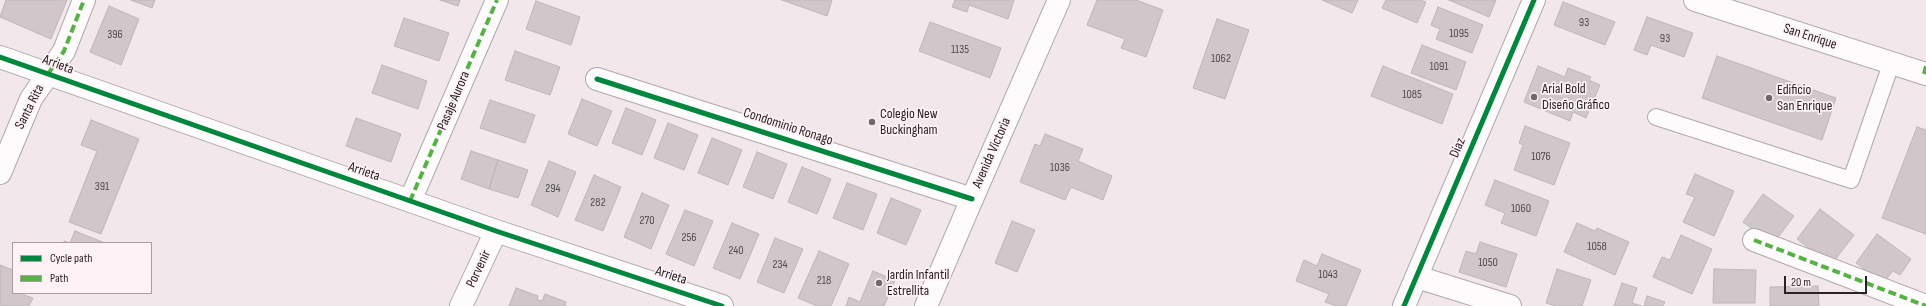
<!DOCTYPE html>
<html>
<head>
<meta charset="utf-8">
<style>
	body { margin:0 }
	#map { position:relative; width:1926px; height:306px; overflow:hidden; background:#f2e7eb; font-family:"Sofia Sans Condensed",sans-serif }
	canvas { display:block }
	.legend { position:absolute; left:12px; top:242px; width:140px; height:52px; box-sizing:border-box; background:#fef2f6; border:1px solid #a99fa2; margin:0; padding:5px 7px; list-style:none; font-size:12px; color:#2a2325 }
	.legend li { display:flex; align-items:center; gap:8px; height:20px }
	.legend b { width:20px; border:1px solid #a99fa2 }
	.scale { position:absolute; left:1784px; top:276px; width:83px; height:18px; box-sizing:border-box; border:2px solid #2a2325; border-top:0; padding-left:5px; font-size:12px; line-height:14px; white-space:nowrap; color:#2a2325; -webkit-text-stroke:3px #fef2f6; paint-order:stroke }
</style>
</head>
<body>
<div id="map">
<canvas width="1926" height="306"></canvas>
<ul class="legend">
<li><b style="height:5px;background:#00873e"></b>Cycle path</li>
<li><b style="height:5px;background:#56b245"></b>Path</li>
</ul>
<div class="scale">20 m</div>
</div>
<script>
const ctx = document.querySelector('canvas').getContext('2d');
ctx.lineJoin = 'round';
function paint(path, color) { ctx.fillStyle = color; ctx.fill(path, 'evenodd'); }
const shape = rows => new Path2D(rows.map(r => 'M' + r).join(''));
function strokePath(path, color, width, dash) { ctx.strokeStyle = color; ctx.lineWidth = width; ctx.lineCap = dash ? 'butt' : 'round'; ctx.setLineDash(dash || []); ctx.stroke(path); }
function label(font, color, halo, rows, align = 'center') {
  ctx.font = font + ' "Sofia Sans Condensed",sans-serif'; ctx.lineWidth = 3.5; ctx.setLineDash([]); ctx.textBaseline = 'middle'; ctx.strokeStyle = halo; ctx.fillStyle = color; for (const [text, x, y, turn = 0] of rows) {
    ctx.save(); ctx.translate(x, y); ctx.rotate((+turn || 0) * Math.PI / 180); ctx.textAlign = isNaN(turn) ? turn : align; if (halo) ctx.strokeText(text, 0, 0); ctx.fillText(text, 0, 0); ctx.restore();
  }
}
const building = shape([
	[6,0,67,0,51,39,0,17,6,0],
	[131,0,155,0,152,8,131,0],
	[440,0,460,0,458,6,440,0],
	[782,0,832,0,827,16,782,0],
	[955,0,1014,0,1008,19,969,5,967,12,952,7,955,0],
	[1097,0,1136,0,1163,10,1146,57,1121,48,1125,39,1087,25,1097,0],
	[1322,0,1358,0,1352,13,1322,0],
	[1386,0,1420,0,1426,2,1417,23,1382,8,1386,0],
	[1449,0,1496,0,1489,17,1449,0],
	[536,1,580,17,571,45,526,29,536,1],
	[1563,2,1615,22,1605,45,1554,25,1563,2],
	[109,6,139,19,121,65,90,52,109,6],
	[1438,7,1483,25,1472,53,1436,39,1440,29,1431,25,1438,7],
	[1647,17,1693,33,1684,57,1651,45,1647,55,1634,50,1647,17],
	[404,18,449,33,439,61,394,46,404,18],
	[1217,19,1249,30,1225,99,1193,88,1217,19],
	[930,22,1001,48,990,78,919,51,930,22],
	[1422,45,1466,62,1456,90,1411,73,1422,45],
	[515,51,560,67,550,95,505,80,515,51],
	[1717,56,1836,98,1822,140,1702,98,1717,56],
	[382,65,427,81,418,109,372,93,382,65],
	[1383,66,1453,94,1442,124,1371,96,1383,66],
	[1538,66,1565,77,1568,68,1591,77,1589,80,1600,85,1586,118,1573,112,1570,121,1524,102,1538,66],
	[582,99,612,111,597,146,568,134,582,99],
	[490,100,535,115,525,143,480,128,490,100],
	[626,108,656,120,642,155,612,143,626,108],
	[356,118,401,134,391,162,346,146,356,118],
	[91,120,139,139,101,234,69,222,97,151,81,145,91,120],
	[668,123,698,135,684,170,654,158,668,123],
	[1525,126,1570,143,1554,185,1514,170,1523,145,1519,143,1525,126],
	[1917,127,1926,130,1926,234,1882,218,1917,127],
	[1045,134,1083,149,1078,161,1112,176,1103,200,1071,187,1065,200,1020,182,1035,144,1040,146,1045,134],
	[712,138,742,150,728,185,698,173,712,138],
	[471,151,498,160,489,189,461,179,471,151],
	[757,152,787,164,773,199,743,187,757,152],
	[498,160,528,170,518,198,489,189,498,160],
	[549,161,576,172,558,217,531,205,549,161],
	[802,167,831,179,817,214,788,202,802,167],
	[1695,174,1734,191,1714,236,1683,222,1695,197,1686,194,1695,174],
	[594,175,621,187,603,231,575,220,594,175],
	[1495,180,1549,201,1536,236,1501,223,1505,213,1485,205,1495,180],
	[847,183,877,194,863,230,833,218,847,183],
	[642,193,669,205,651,249,624,237,642,193],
	[1763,194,1794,216,1773,244,1743,222,1763,194],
	[891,198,921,210,906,245,877,233,891,198],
	[1820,209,1854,235,1831,265,1797,239,1820,209],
	[685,210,713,221,694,266,666,254,685,210],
	[1012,221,1035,230,1017,272,995,263,1012,221],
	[732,223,759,234,740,279,713,268,732,223],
	[1577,223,1595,231,1597,228,1629,242,1615,275,1564,252,1577,223],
	[75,231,105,243,64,243,64,241,70,243,75,231],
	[1877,234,1911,259,1900,275,1893,271,1883,283,1856,263,1877,234],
	[1681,235,1712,249,1692,294,1653,277,1662,257,1670,260,1681,235],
	[775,238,803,249,784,293,757,282,775,238],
	[1480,242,1517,254,1506,287,1459,272,1466,251,1476,254,1480,242],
	[819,251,849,264,831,306,817,306,798,298,819,251],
	[1322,254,1361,270,1346,306,1336,306,1325,302,1329,294,1296,281,1304,260,1317,266,1322,254],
	[0,265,13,270,13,293,24,293,24,295,33,298,29,306,0,306,0,265],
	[1557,269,1591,280,1582,306,1556,306,1546,303,1557,269],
	[1714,269,1756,270,1755,303,1713,303,1714,269],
	[873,271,895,280,884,306,846,306,849,297,860,302,873,271],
	[1622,283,1637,288,1632,303,1642,306,1614,306,1622,283],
	[1818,286,1819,306,1770,306,1770,287,1818,286],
	[516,288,538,296,537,300,542,301,545,294,566,302,565,306,509,306,516,288],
	[1647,296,1665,302,1663,306,1644,306,1647,296]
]);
paint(building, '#cfc7c9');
strokePath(building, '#beb6b9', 1);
const lane = shape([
	[1656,117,1851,180,1891,64]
]);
const street = shape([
	[0,57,496,231,722,306],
	[597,79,972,199],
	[0,173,31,99,64,51,84,0],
	[410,201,497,0],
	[1754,240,1926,306],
	[1417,277,1510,306],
	[461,306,496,231]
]);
const secondary = shape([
	[1695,0,1926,74],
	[926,306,972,199,1059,0],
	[1404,306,1534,0]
]);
strokePath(lane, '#b1a8ab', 18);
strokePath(street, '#b1a8ab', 24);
strokePath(secondary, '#b1a8ab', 24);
strokePath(lane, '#fdfbfc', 16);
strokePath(street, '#fdfbfc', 22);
strokePath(secondary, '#fdfbfc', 22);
strokePath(shape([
	[48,74,64,51,84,0],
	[1924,74,1926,66],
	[410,201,497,0],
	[1754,240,1926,306]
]), '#56b245', 4, [8, 4]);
strokePath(shape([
	[0,57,496,231,722,306],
	[597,79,972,199],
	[1404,306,1534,0]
]), '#00873e', 5);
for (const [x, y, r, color] of [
	[1534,97,4,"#70686a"],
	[1769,98,4,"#70686a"],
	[872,122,4,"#70686a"],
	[879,283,4,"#70686a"]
]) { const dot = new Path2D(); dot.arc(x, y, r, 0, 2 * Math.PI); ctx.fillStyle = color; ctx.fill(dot); strokePath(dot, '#fef2f6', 1.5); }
label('12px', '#534c4e', null, [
	["93",1584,23],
	["1095",1459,34],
	["396",115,35],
	["93",1665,39],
	["1135",960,50],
	["1062",1221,59],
	["1091",1439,67],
	["1085",1412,95],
	["1076",1541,157],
	["1036",1060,168],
	["391",102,187],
	["294",553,189],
	["282",598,203],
	["1060",1521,209],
	["270",647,221],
	["256",689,238],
	["1058",1597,247],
	["240",736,251],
	["1050",1488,263],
	["234",780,265],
	["1043",1328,275],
	["218",824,281]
]);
label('14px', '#2a2325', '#fef2f6', [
	["San Enrique",1810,37,18],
	["Arrieta",58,65,20],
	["Pasaje Aurora",454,101,-67],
	["Santa Rita",30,107,-63],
	["Condominio Ronago",788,127,18],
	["Díaz",1458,148,-67],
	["Avenida Victoria",992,153,-66],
	["Arrieta",364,172,19],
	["Porvenir",479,269,-65],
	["Arrieta",671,276,18]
]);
label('14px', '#2a2325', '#fef2f6', [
	["Arial Bold",1542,89],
	["Diseño Gráfico",1542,105],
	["Edificio",1777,90],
	["San Enrique",1777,106],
	["Colegio New",880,114],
	["Buckingham",880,130],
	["Jardín Infantil",887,275],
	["Estrellita",887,291]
], 'left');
</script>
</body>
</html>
